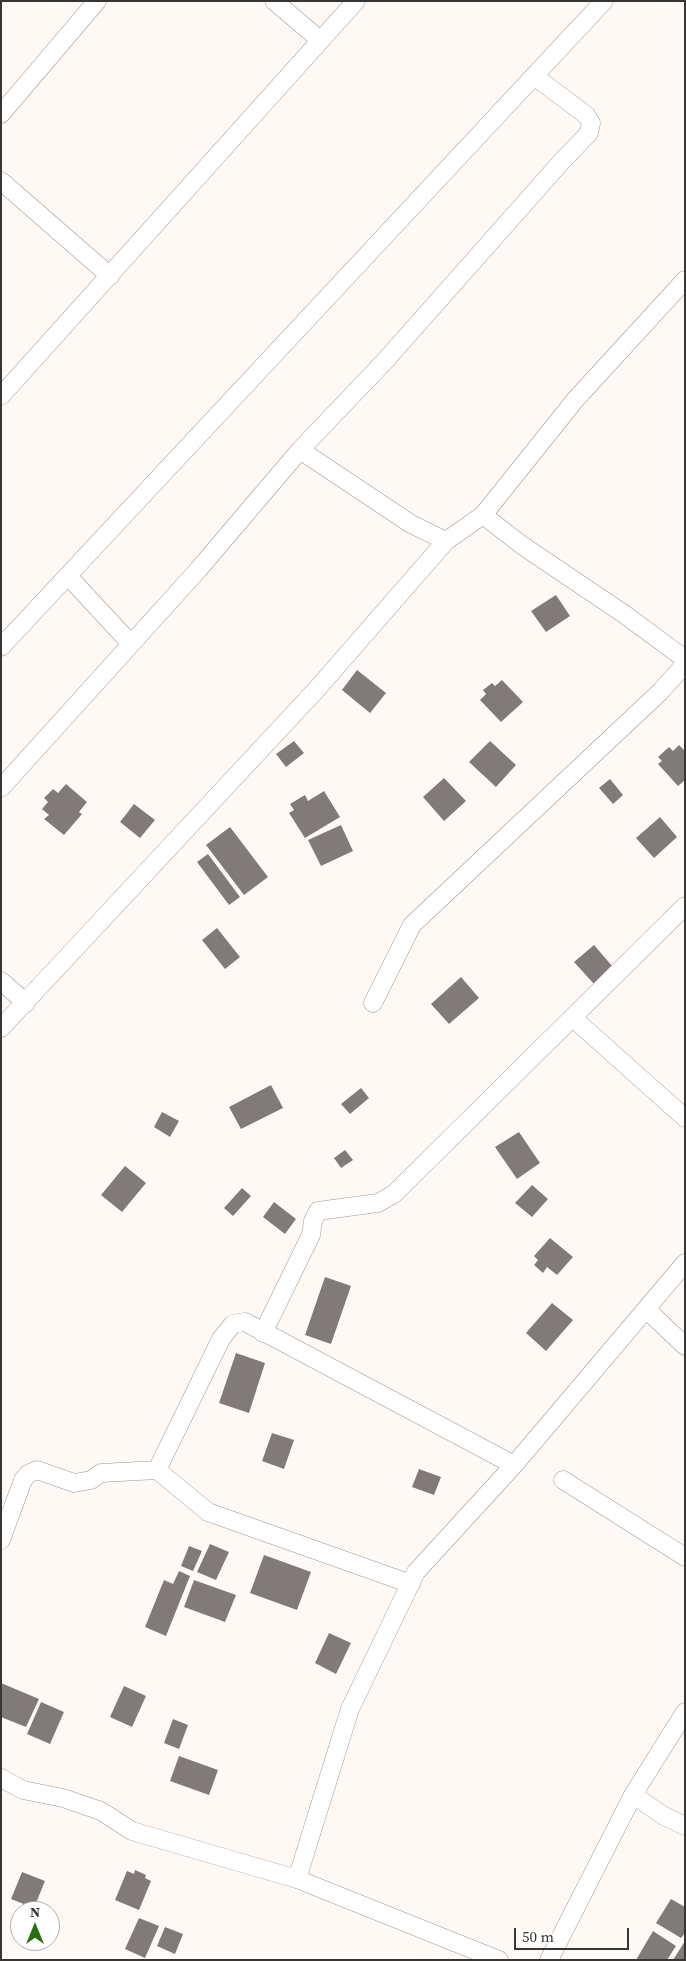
<!DOCTYPE html>
<html>
<head>
<meta charset="utf-8">
<style>
	body { margin:0 }
	#map { position:relative; width:686px; height:1961px; overflow:hidden; background:#fff9f6; font-family:"Source Serif 4",serif }
	canvas { display:block }
	.frame { position:absolute; inset:0; border:2px solid #383635; pointer-events:none }
	.north { position:absolute; left:10px; top:1901px; width:50px; height:50px; box-sizing:border-box; background:#fff; border:1px solid #afafae; border-radius:50%; rotate:0deg; font-size:14px; font-weight:700; line-height:20px; text-align:center; color:#383635 }
	.north::after { content:''; display:block; margin:auto; width:18px; height:22px; background:#276f0f; clip-path:polygon(50% 0,100% 100%,50% 72%,0 100%) }
	.scale { position:absolute; left:514px; top:1928px; width:115px; height:22px; box-sizing:border-box; border:2px solid #383635; border-top:0; padding-left:6px; font-size:15px; line-height:18px; white-space:nowrap; color:#383635; -webkit-text-stroke:4px #fff; paint-order:stroke }
</style>
</head>
<body>
<div id="map">
<canvas width="686" height="1961"></canvas>
<div class="frame"></div>
<div class="north">N</div>
<div class="scale">50 m</div>
</div>
<script>
const ctx = document.querySelector('canvas').getContext('2d');
ctx.lineJoin = 'round';
function paint(path, color) { ctx.fillStyle = color; ctx.fill(path, 'evenodd'); }
const shape = rows => new Path2D(rows.map(r => 'M' + r).join(''));
function strokePath(path, color, width, dash) { ctx.strokeStyle = color; ctx.lineWidth = width; ctx.lineCap = dash ? 'butt' : 'round'; ctx.setLineDash(dash || []); ctx.stroke(path); }
paint(shape([
	[556,595,570,616,546,632,531,611],
	[357,670,386,693,370,713,342,690],
	[502,680,523,702,501,722,480,700,486,694,483,690,492,683,495,686],
	[294,741,304,753,286,767,276,754],
	[490,741,516,765,496,787,469,762],
	[679,745,685,751,685,780,678,786,658,764,662,761,658,757,669,747,673,751],
	[444,778,466,801,444,821,423,797],
	[610,779,623,795,613,804,599,788],
	[66,784,87,802,79,812,82,814,64,835,44,819,49,815,42,809,48,802,44,798,53,789,58,793],
	[324,791,340,817,305,838,289,813,294,810,290,804,305,795,308,801],
	[134,804,155,820,140,838,120,822],
	[660,817,677,837,654,858,636,838],
	[341,825,353,851,321,866,308,840],
	[230,827,268,877,244,895,206,845],
	[208,854,240,897,229,905,197,862],
	[217,928,240,957,225,969,202,940],
	[594,945,613,967,594,984,574,962],
	[461,977,479,998,449,1024,431,1004],
	[271,1085,283,1108,241,1129,229,1107],
	[361,1088,369,1098,350,1114,341,1104],
	[162,1112,179,1121,170,1137,154,1127],
	[519,1132,540,1163,517,1179,495,1147],
	[345,1150,353,1160,341,1168,334,1158],
	[125,1166,146,1183,122,1212,101,1195],
	[532,1185,548,1199,532,1217,515,1203],
	[242,1188,251,1196,233,1216,224,1208],
	[274,1202,296,1219,285,1234,263,1217],
	[550,1238,573,1257,557,1275,547,1267,543,1273,534,1265,538,1260,534,1256],
	[325,1277,351,1286,331,1344,305,1335],
	[552,1303,573,1320,546,1351,526,1333],
	[236,1353,265,1363,249,1413,219,1403],
	[272,1433,294,1440,284,1469,262,1461],
	[419,1469,441,1477,434,1495,412,1487],
	[210,1544,229,1552,216,1580,197,1572],
	[189,1546,202,1551,193,1571,181,1566],
	[264,1555,311,1572,297,1610,250,1593],
	[179,1571,190,1576,166,1636,145,1627,164,1580,173,1584],
	[194,1580,236,1595,225,1622,184,1607],
	[329,1633,351,1643,336,1674,315,1663],
	[1,1683,39,1699,26,1727,1,1717],
	[124,1686,146,1696,132,1727,110,1717],
	[41,1702,64,1712,50,1744,27,1734],
	[173,1719,188,1725,179,1749,164,1743],
	[179,1756,218,1770,209,1795,170,1781],
	[135,1870,146,1875,145,1878,151,1881,139,1910,115,1900,127,1871,134,1874],
	[22,1872,45,1881,34,1908,11,1899],
	[671,1899,685,1907,685,1933,681,1938,656,1923],
	[139,1918,159,1926,145,1958,125,1949],
	[165,1927,183,1934,175,1954,157,1946],
	[653,1931,676,1946,667,1960,636,1960],
	[685,1941,685,1960,673,1960]
]), '#817a7a');
const street = shape([
	[274,1,320,40],
	[1,114,97,1],
	[1,181,110,276],
	[1,396,356,1],
	[300,450,411,524,446,541],
	[483,515,523,546,624,614,685,659],
	[68,576,130,643],
	[1,647,604,1],
	[1,788,198,570,300,450,384,362,562,161,589,133,591,123,586,115,534,76],
	[1,981,26,1003],
	[373,1003,412,925,660,692,685,664],
	[573,1018,685,1118],
	[1,1028,316,690,446,541,483,515,575,400,685,280],
	[646,1309,685,1346],
	[263,1333,311,1235,313,1221,318,1211,378,1203,394,1194,685,906],
	[157,1470,208,1512,411,1584],
	[563,1480,685,1557],
	[1,1540,23,1480,28,1474,37,1470,74,1483,91,1480,101,1473,157,1470,221,1339,233,1324,245,1322,514,1465],
	[1,1778,23,1790,63,1798,101,1811,132,1831,297,1879,499,1960],
	[633,1795,664,1816,685,1826],
	[297,1879,350,1709,416,1572,514,1465,685,1263],
	[549,1960,633,1795,685,1712]
]);
strokePath(street, '#9d9794', 19);
strokePath(street, '#fff', 18);
</script>
</body>
</html>
